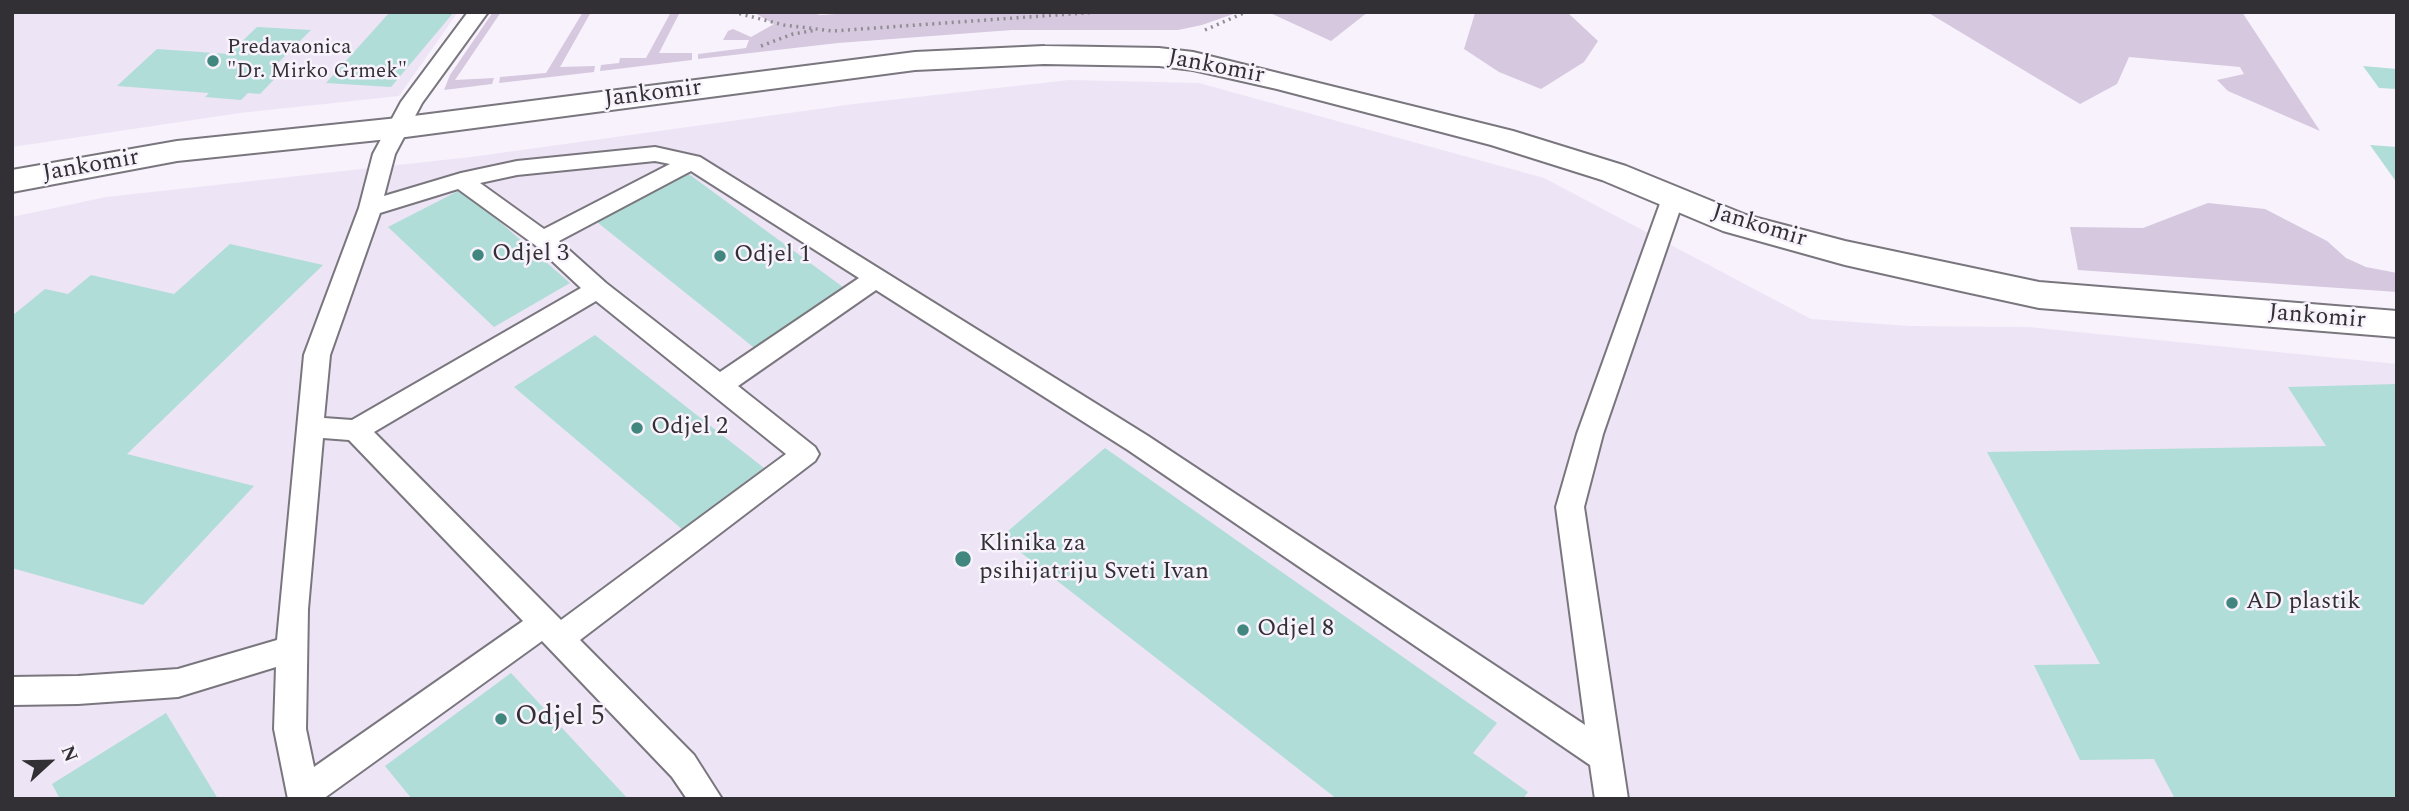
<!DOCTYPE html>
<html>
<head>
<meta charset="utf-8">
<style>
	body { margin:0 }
	#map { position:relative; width:2409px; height:811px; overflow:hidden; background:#f8f2fc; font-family:Spectral,serif }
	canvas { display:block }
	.frame { position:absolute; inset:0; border:14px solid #323034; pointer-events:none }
	.north { position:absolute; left:14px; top:727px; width:70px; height:70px; -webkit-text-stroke:5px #f8f2fc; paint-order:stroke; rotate:68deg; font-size:19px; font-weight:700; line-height:28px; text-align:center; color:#323034 }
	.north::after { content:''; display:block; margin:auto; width:24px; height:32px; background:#323034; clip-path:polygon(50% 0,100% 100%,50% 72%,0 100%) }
</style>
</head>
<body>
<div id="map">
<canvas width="2409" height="811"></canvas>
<div class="frame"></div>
<div class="north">N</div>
</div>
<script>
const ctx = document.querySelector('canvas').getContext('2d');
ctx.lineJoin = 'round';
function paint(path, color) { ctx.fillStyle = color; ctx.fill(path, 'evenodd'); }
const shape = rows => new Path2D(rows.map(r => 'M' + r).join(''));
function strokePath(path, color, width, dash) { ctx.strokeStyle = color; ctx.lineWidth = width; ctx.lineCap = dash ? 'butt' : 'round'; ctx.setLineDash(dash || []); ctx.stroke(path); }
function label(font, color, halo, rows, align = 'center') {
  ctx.font = font + ' Spectral,serif'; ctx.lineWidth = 5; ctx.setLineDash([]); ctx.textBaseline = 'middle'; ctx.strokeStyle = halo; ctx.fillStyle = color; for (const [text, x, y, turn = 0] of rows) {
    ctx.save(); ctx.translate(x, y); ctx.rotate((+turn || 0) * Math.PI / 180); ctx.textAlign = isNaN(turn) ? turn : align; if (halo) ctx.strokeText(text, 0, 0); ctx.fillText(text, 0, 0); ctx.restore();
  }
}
paint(shape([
	[12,12,458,12,399,96,240,113,12,147],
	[1069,80,1199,83,1544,178,1811,319,1910,326,2028,327,2397,364,2397,799,12,799,12,217,106,197,471,157,854,104]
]), '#ede4f5');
paint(shape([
	[493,12,501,12,455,80,494,78,492,84,444,90,450,75],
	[583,12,591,12,560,67,595,66,594,72,499,83,500,77,546,73],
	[671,12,680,12,659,53,692,53,692,60,600,71,601,65,619,63,620,58,646,58],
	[753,12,806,12,821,15,867,12,1239,12,1202,25,1178,30,1012,30,838,43,698,59,698,54,746,48,749,40,723,40,728,31,733,29,751,37,774,24],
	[1268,12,1368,12,1331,41],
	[1471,12,1567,12,1598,41,1584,62,1541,89,1499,72,1464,49,1475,13],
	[1927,12,2242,12,2320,131,2228,91,2217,80,2244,74,2240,67,2129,57,2117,84,2080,104],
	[2208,203,2265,209,2327,241,2346,258,2366,267,2397,273,2397,292,2078,270,2070,227,2143,228]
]), '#d5c8df');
paint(shape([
	[390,12,454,12,391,87,326,83],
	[257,27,311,30,274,67,285,68,260,94,248,93,241,100,205,97,209,93,117,86,157,49,229,54],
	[2363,66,2397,69,2397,89,2379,88],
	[2370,145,2397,147,2397,183],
	[686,172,847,290,757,350,597,222],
	[462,189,570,283,494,327,388,227],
	[230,244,323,265,127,454,254,486,143,605,12,568,12,316,45,289,68,294,91,275,174,294],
	[595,335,764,468,683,530,514,387],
	[2397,384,2397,799,2175,799,2154,759,2080,760,2034,665,2100,664,1987,452,2326,446,2288,387],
	[1105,448,1497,723,1473,753,1528,792,1523,799,1337,799,1001,537],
	[511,673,628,799,412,799,385,766],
	[166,713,218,799,60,799,52,784]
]), '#b0ddd7');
const lane = shape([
	[468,12,488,12,422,103,395,154,384,196,461,173,517,161,655,147,700,157,1148,436,1585,725,1556,507,1577,434,1662,198,1665,193,1673,191,1681,193,1684,198,1603,434,1584,507,1628,799,1595,799,1590,765,1128,450,876,290,738,386,815,447,819,454,815,461,580,640,694,755,722,799,687,799,672,777,542,641,323,799,288,799,274,729,276,667,178,697,78,704,12,705,12,677,78,676,178,669,277,640,304,355,359,208,373,154,401,102,468,12],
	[655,161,670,164,544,229,480,183,517,175,655,161],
	[691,171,859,278,720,372,606,283,559,241,691,171],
	[458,189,535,245,581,288,352,420,324,418,330,355,380,213,458,189],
	[596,301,786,454,561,620,374,432,596,301],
	[323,438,349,440,523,621,314,767,306,729,308,609,323,438]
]);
const secondary = shape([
	[1044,46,1159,48,1193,52,1513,131,1626,166,1746,215,1845,241,2039,282,2397,311,2397,337,2039,308,1961,291,1845,265,1723,231,1602,180,1491,145,1277,89,1193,70,1159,66,1044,64,915,70,398,138,177,161,12,192,12,170,177,141,398,118,915,52,1044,46]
]);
strokePath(lane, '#7a767e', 4);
strokePath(secondary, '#7a767e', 4);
strokePath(shape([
	[733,12,784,25,833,31,1098,12],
	[1205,30,1246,12],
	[761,46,793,34,817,30]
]), '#918d94', 3.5, [2, 4.5]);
paint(lane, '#fff');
paint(secondary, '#fff');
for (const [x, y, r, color] of [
	[213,61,7,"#41877f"],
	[478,255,7,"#41877f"],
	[720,256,7,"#41877f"],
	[637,428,7,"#41877f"],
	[963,559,9,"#41877f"],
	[2232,603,7,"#41877f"],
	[1243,630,7,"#41877f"],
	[501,719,7,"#41877f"]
]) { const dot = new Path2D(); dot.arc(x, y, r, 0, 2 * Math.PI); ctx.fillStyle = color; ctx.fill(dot); strokePath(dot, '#f8f2fc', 2.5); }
label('21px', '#323034', '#f8f2fc', [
	["Predavaonica",227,49],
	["\"Dr. Mirko Grmek\"",227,73]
], 'left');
label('24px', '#323034', '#f8f2fc', [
	["Jankomir",1216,68,11],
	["Jankomir",653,95,-7],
	["Jankomir",91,167,-10],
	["Jankomir",1759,227,17],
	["Jankomir",2317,318,5]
]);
label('24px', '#323034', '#f8f2fc', [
	["Odjel 3",492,255],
	["Odjel 1",734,256],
	["Odjel 2",651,428],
	["Klinika za",979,545],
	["psihijatriju Sveti Ivan",979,573],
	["AD plastik",2246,603],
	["Odjel 8",1257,630]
], 'left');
label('28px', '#323034', '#f8f2fc', [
	["Odjel 5",515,719]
], 'left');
</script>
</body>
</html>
